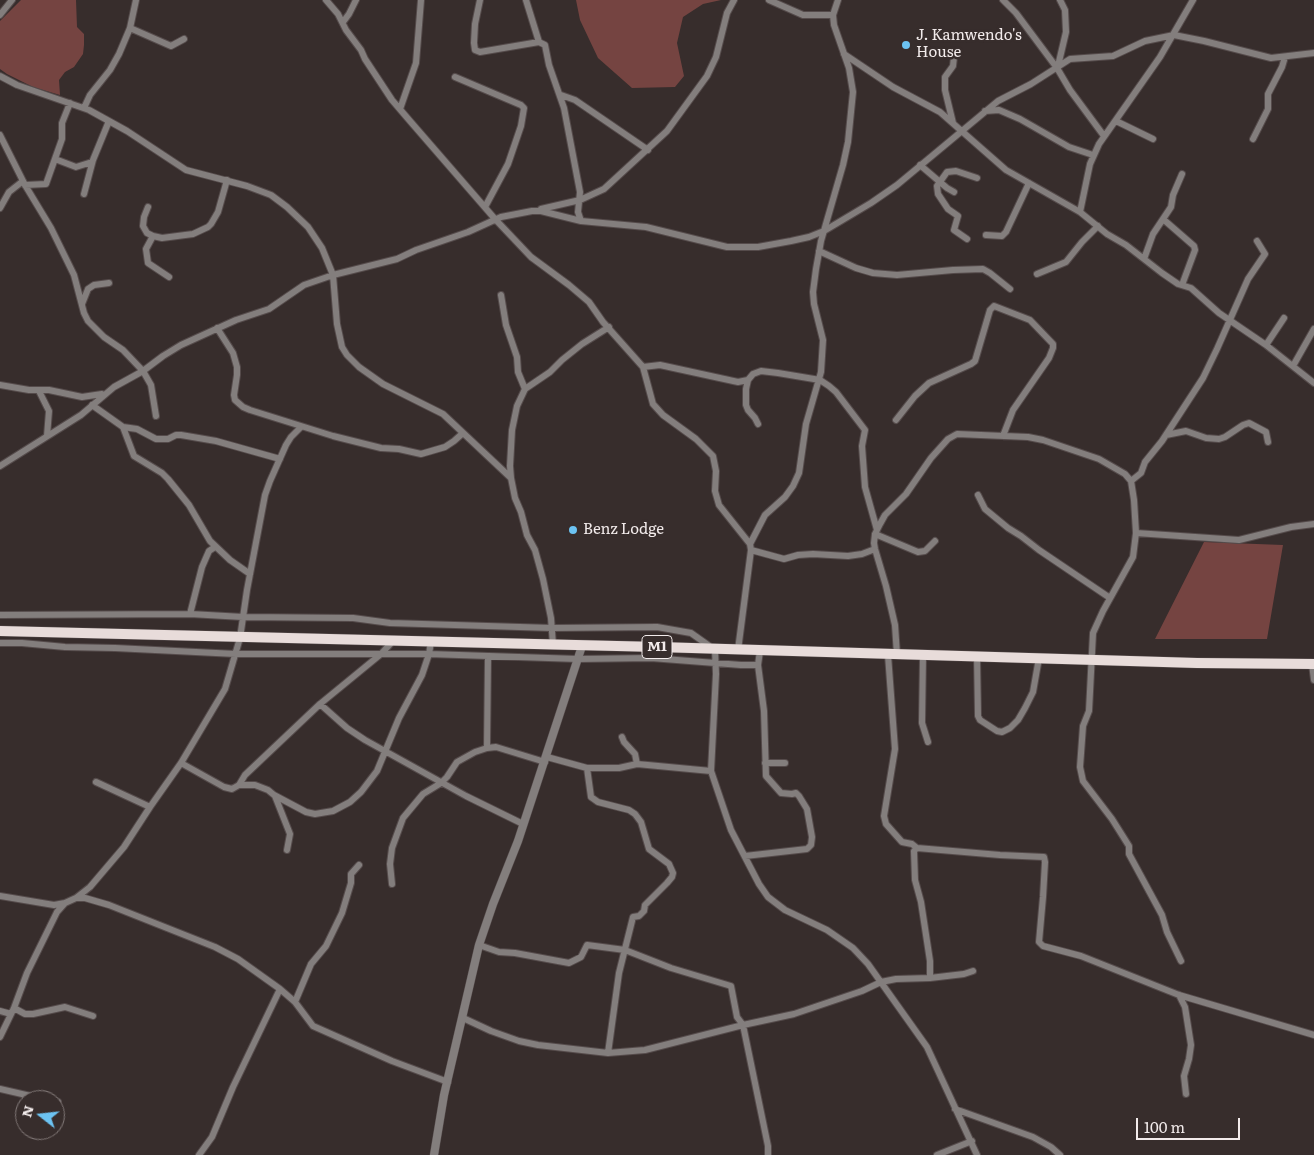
<!DOCTYPE html>
<html>
<head>
<meta charset="utf-8">
<style>
	body { margin:0 }
	#map { position:relative; width:1314px; height:1155px; overflow:hidden; background:#372d2c; font-family:Literata,serif }
	canvas { display:block }
	.north { position:absolute; left:15px; top:1090px; width:50px; height:50px; box-sizing:border-box; background:#372d2c; border:1px solid #827978; border-radius:50%; rotate:286deg; font-size:14px; font-weight:700; line-height:20px; text-align:center; color:#f2ebeb }
	.north::after { content:''; display:block; margin:auto; width:18px; height:22px; background:#6cc3f2; clip-path:polygon(50% 0,100% 100%,50% 72%,0 100%) }
	.scale { position:absolute; left:1136px; top:1118px; width:104px; height:22px; box-sizing:border-box; border:2px solid #f2ebeb; border-top:0; padding-left:6px; font-size:15px; line-height:18px; white-space:nowrap; color:#f2ebeb; -webkit-text-stroke:4px #372d2c; paint-order:stroke }
</style>
</head>
<body>
<div id="map">
<canvas width="1314" height="1155"></canvas>
<div class="north">N</div>
<div class="scale">100 m</div>
</div>
<script>
const ctx = document.querySelector('canvas').getContext('2d');
ctx.lineJoin = 'round';
function paint(path, color) { ctx.fillStyle = color; ctx.fill(path, 'evenodd'); }
const shape = rows => new Path2D(rows.map(r => 'M' + r).join(''));
function strokePath(path, color, width, dash) { ctx.strokeStyle = color; ctx.lineWidth = width; ctx.lineCap = dash ? 'butt' : 'round'; ctx.setLineDash(dash || []); ctx.stroke(path); }
function label(font, color, halo, rows, align = 'center') {
  ctx.font = font + ' Literata,serif'; ctx.lineWidth = 5; ctx.setLineDash([]); ctx.textBaseline = 'middle'; ctx.strokeStyle = halo; ctx.fillStyle = color; for (const [text, x, y, turn = 0] of rows) {
    ctx.save(); ctx.translate(x, y); ctx.rotate((+turn || 0) * Math.PI / 180); ctx.textAlign = isNaN(turn) ? turn : align; if (halo) ctx.strokeText(text, 0, 0); ctx.fillText(text, 0, 0); ctx.restore();
  }
}
paint(shape([
	[21,0,76,0,77,27,84,34,84,45,83,54,74,67,65,72,59,80,60,95,33,87,7,74,0,69,0,21],
	[576,0,721,0,703,4,683,17,677,43,684,76,675,87,632,88,598,58,580,20],
	[1204,542,1283,545,1267,639,1155,639]
]), '#754441');
const minor = shape([
	[326,0,338,14,346,30,361,50,365,59,392,100,410,121,495,219,531,257,569,285,589,302,603,322,643,367,653,404,663,415,696,439,713,456,716,471,715,491,719,505,750,544,751,550,738,650],
	[480,0,475,24,474,43,475,50,480,52,539,42,545,45,549,65,564,108,580,192,578,212,581,221],
	[526,0,539,42],
	[769,0,803,15,833,15],
	[1003,0,1016,13,1057,68,1070,90,1104,136],
	[0,15,12,0],
	[343,22,349,14,356,0],
	[130,28,171,46,184,39],
	[844,54,893,87,940,112,1006,170,1080,212,1107,234,1126,245,1162,273,1178,284,1191,288,1219,313,1266,345,1314,383],
	[950,54,954,57,953,66,945,77,945,90,953,123],
	[1058,66,1066,32,1065,10,1060,0],
	[0,76,17,85,89,110,127,131,186,170,247,186,271,195,287,207,308,227,322,248,333,275,337,324,342,347,347,355,359,367,383,384,443,414,511,478,515,498,521,512,527,535,535,550,543,579,551,618,553,645],
	[455,77,521,105,524,108,521,126,508,164,485,207],
	[561,95,575,100,648,150],
	[84,108,90,95,110,70,119,54,130,28,136,0],
	[400,109,416,63,421,0],
	[985,111,999,110,1020,119,1069,147,1093,155],
	[1116,121,1153,139],
	[0,135,25,185,51,228,74,275,84,313,88,321,104,337,123,350,143,371,151,385,156,416],
	[1253,139,1268,109,1268,94,1282,67,1285,57],
	[55,159,76,167,92,162],
	[920,165,947,188,954,192],
	[25,185,46,184,62,139,62,123,70,103],
	[84,194,93,160,109,121],
	[148,207,144,217,143,226,147,233,153,236,162,238,193,234,208,227,211,224,218,212,227,180],
	[0,208,9,192,23,181],
	[541,209,580,200,604,189,667,131,707,76,716,57,727,13,734,0],
	[1080,212,1090,164,1099,144,1160,57,1193,0],
	[1163,219,1194,246,1195,250,1182,285],
	[986,235,1002,236,1006,232,1029,183],
	[153,236,146,249,148,263,169,277],
	[967,239,954,230,958,216,948,209,938,194,937,186,947,172,956,171,977,178],
	[819,251,856,268,873,273,897,275,953,270,983,269,990,273,1010,289],
	[1144,259,1153,234,1171,207,1173,195,1182,174],
	[1037,274,1066,262,1082,242,1098,226],
	[501,295,506,325,517,357,518,372,525,389],
	[82,304,88,289,94,285,109,283],
	[217,328,233,353,237,367,237,375,234,395,235,400,243,407,250,410,333,436,381,448,399,449,421,454,445,447,454,441,463,433],
	[1266,345,1284,318],
	[1293,366,1314,329],
	[643,367,660,365,738,382,748,380],
	[0,385,29,390,49,390,82,397,102,394],
	[39,391,49,411,47,436],
	[92,405,123,427,134,456,162,473,168,479,189,505,210,541,230,560,250,574],
	[896,420,915,396,929,383,971,364,975,361,990,310,994,306,1030,320,1053,344,1053,348,1049,358,1013,410,1003,436],
	[758,424,755,418,748,410,746,405,746,389,748,380,753,374,761,371,778,373,820,380,829,386,836,392,865,430,862,446,865,487,877,530],
	[123,427,137,429,156,439,168,439,176,435,181,435,216,441,280,459],
	[1166,435,1186,431,1206,438,1219,439,1225,437,1243,425,1249,423,1266,432,1268,442],
	[0,466,81,415,114,387,143,371,163,356,181,345,236,320,269,309,304,285,333,275,397,259,416,250,468,232,501,217,532,211,541,211,581,221,646,227,727,247,758,247,791,241,809,237,824,231,871,203,897,185,998,101,1031,84,1070,59,1113,56,1145,41,1174,35,1204,41,1271,58,1314,53],
	[511,478,510,466,512,430,517,406,525,389,550,372,562,360,582,344,609,327],
	[1131,481,1141,473,1145,462,1162,441,1203,378,1217,349,1248,279,1265,254,1257,241],
	[978,495,985,509,1008,528,1021,536,1039,550,1110,598],
	[1136,533,1239,540,1291,527,1314,524],
	[875,534,918,552,925,551,935,541],
	[750,544,765,515,785,497,793,486,799,473,806,424,821,372,823,340,814,304,813,292,816,269,821,241,843,165,848,142,853,92,849,68,834,25,833,15,838,0],
	[751,550,784,559,798,555,813,554,848,556,862,554,875,549],
	[190,614,202,567,209,551,215,547],
	[0,615,190,614,243,617,353,618,390,623,552,628,657,627,691,633,715,650,716,674,711,771,731,830,759,884,768,897,785,910,827,930,853,948,868,964,927,1047,977,1155],
	[0,643,22,643,65,647,115,648,236,654,429,654,578,659,651,658,741,665,758,665],
	[888,655,895,749,884,816,886,824,902,842,912,844,917,848],
	[897,655,895,625,886,586,875,549,874,543,875,534,880,524,885,515,906,494,931,458,948,439,957,434,1028,437,1043,440,1099,459,1125,474,1131,481,1134,500,1136,533,1133,557,1103,611,1093,633,1089,711,1083,726,1080,767,1083,781,1112,819,1129,846,1129,854,1162,915,1167,932,1181,961],
	[923,655,922,723,928,742],
	[977,656,978,716,980,720,997,731,1002,732,1010,728,1018,720,1025,708,1033,692,1039,658],
	[1312,664,1314,680],
	[320,704,347,728,365,740,466,796,523,824],
	[622,737,624,742,635,754,637,764],
	[487,748,488,656],
	[547,757,587,768,619,768,637,764,711,771],
	[181,763,224,787,232,789,239,785,255,785,268,790,274,795,306,812,315,814,333,811,350,802,361,792,377,771,399,718,422,675,429,654,431,642],
	[765,763,785,763],
	[587,768,591,797,598,802,629,810,635,814,641,822,649,849,669,864,673,873,672,877,667,883,645,905,644,911,639,916,633,917,619,973,608,1053],
	[96,782,150,807],
	[239,785,245,775,320,704,381,654,393,641],
	[275,796,290,834,287,850],
	[745,856,807,849,811,845,812,837,807,809,799,796,796,793,792,794,781,793,766,776,764,711,758,665,760,651],
	[392,884,390,864,392,848,403,818,423,794,441,783,447,777,457,762,475,752,487,748,496,747,545,762],
	[0,896,54,905,65,903],
	[76,898,90,887,124,847,150,807,181,763,225,689,240,638,247,590,265,495,270,481,286,445,291,437,301,427],
	[479,945,499,952,515,953,569,963,581,957,587,945,625,950,671,968,731,986,737,1017,743,1025,768,1146,768,1155],
	[930,978,930,961,921,902,915,880,914,851,917,848,1000,855,1044,857,1045,862,1043,897,1039,942,1043,946,1081,956,1179,995,1314,1035],
	[1179,995,1185,1007,1191,1045,1189,1059,1184,1076,1186,1094],
	[295,1002,311,964,326,946,342,913,351,883,351,874,359,865],
	[14,1008,25,1014,33,1014,65,1007,93,1016],
	[0,1011,11,1014],
	[463,1018,491,1031,519,1041,538,1045,608,1053,645,1050,743,1025,794,1014,862,991,881,982,896,979,930,978,964,974,973,971],
	[0,1037,14,1008,27,973,57,912,65,903,76,898,85,898,109,905,215,947,238,959,280,989,295,1002,313,1026,392,1061,448,1082],
	[0,1089,48,1100],
	[55,1102,58,1102],
	[955,1109,1033,1137,1051,1147,1060,1155],
	[199,1155,212,1137,233,1087,280,989],
	[937,1155,972,1141]
]);
const tertiary = shape([
	[434,1155,444,1095,479,945,493,904,518,841,582,646]
]);
const trunk = shape([
	[0,631,658,647,1197,663,1314,664]
]);
strokePath(minor, '#554b4b', 8);
strokePath(tertiary, '#554b4b', 9);
strokePath(trunk, '#554b4b', 11);
strokePath(minor, '#837e7d', 6);
strokePath(tertiary, '#837e7d', 8);
strokePath(trunk, '#e8dcda', 10);
for (const [x, y, r, color] of [
	[906,45,5,"#6cc3f2"],
	[573,530,5,"#6cc3f2"]
]) { const dot = new Path2D(); dot.arc(x, y, r, 0, 2 * Math.PI); ctx.fillStyle = color; ctx.fill(dot); strokePath(dot, '#372d2c', 2); }
for (const [x, y, w] of [
	[657,647,30]
]) { const box = new Path2D(); box.roundRect(x - w / 2, y - 11.5, w, 23, 4); ctx.fillStyle = '#372d2c'; ctx.fill(box); strokePath(box, '#f2ebeb', 1); }
label('bold 14px', '#f2ebeb', null, [
	["M1",657,647]
]);
label('15px', '#f2ebeb', '#372d2c', [
	["J. Kamwendo's",916,36],
	["House",916,53],
	["Benz Lodge",583,530]
], 'left');
</script>
</body>
</html>
